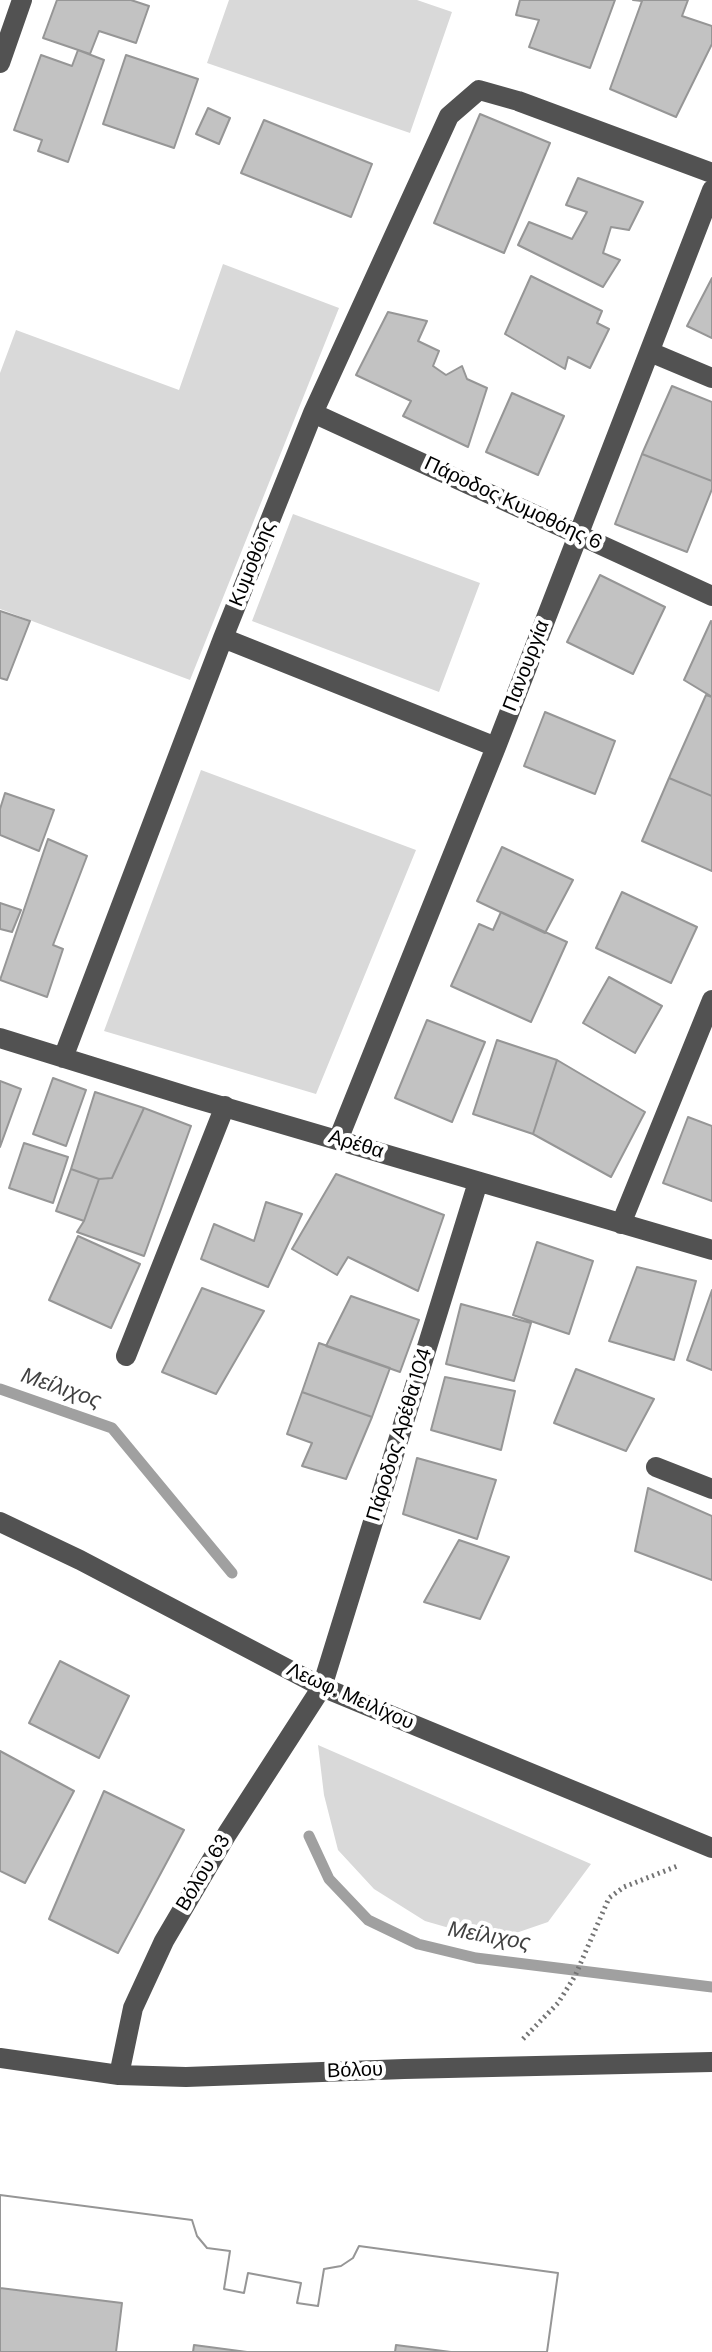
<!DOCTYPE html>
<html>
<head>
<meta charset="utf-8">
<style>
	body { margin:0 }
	canvas { display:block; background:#fff }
</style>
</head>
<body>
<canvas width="712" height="2352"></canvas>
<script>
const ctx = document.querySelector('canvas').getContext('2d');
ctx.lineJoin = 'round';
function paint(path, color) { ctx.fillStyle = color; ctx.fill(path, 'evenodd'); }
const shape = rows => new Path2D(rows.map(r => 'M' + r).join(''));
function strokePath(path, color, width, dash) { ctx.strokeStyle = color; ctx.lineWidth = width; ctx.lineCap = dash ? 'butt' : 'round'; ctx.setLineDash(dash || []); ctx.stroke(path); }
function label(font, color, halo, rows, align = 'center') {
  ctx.font = font + ' "DM Sans",sans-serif'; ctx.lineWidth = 8; ctx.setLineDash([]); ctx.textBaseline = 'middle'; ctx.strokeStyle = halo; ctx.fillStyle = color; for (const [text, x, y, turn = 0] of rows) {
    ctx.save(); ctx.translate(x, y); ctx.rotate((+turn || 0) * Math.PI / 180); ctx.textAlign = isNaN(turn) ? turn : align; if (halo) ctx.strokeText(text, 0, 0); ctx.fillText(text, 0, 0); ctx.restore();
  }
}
paint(shape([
	[229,0,417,0,452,12,410,133,207,63],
	[223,264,339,308,190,680,0,609,0,373,16,330,179,390],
	[293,514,480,583,439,692,252,621],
	[201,770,416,850,316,1094,104,1031],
	[318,1745,591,1864,548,1922,513,1934,477,1936,425,1921,374,1889,338,1850,324,1795]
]), '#d9d9d9');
strokePath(shape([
	[0,1389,112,1428,232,1573],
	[309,1836,329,1879,368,1920,418,1944,476,1958,712,1987]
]), '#a0a0a0', 11);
const building = shape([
	[57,0,131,0,149,6,136,43,99,31,90,54,43,38,57,0],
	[520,0,615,0,590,68,529,47,539,20,516,15,520,0],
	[633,0,688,0,682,16,712,26,712,44,676,117,610,89,642,1,633,0],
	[78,50,104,60,68,162,38,151,42,140,14,130,41,55,72,66,78,50],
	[126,55,198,79,174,148,103,124,126,55],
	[208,108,230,118,219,144,196,134,208,108],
	[480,114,550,143,504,253,434,223,480,114],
	[264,120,372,164,351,217,241,173,264,120],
	[578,178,643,202,629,230,611,227,603,253,620,260,603,287,518,245,529,222,572,239,587,212,566,205,578,178],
	[531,276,602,311,597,323,609,329,590,368,568,357,565,369,505,334,531,276],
	[712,278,712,338,687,326,712,278],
	[388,312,427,321,418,341,439,351,433,366,446,375,462,366,467,379,487,388,468,447,403,416,411,401,356,375,388,312],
	[672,386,712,402,712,481,642,454,672,386],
	[512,393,564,416,538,475,486,452,512,393],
	[642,454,712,481,712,489,687,552,615,524,642,454],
	[600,575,665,607,633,674,567,642,600,575],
	[0,611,30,621,7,680,0,678,0,611],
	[711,621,712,622,712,697,684,680,711,621],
	[706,695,712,697,712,796,669,778,706,695],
	[545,712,615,741,595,794,524,766,545,712],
	[669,778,712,796,712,871,642,841,669,778],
	[5,793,54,810,39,851,0,835,0,809,5,793],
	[48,839,87,856,53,945,63,949,47,997,0,980,48,839],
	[502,847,573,880,545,933,477,901,502,847],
	[622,892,697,927,671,983,596,948,622,892],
	[0,903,21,910,12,932,0,929,0,903],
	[501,912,567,942,531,1022,451,986,479,924,493,930,501,912],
	[609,977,662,1006,635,1053,583,1023,609,977],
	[427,1020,485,1042,452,1122,395,1098,427,1020],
	[497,1040,557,1060,533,1134,473,1114,497,1040],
	[557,1060,645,1112,611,1177,533,1134,557,1060],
	[53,1078,86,1090,66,1146,33,1134,53,1078],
	[0,1081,21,1089,0,1147,0,1081],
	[95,1092,144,1108,112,1178,99,1179,71,1169,95,1092],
	[144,1108,191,1126,144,1256,77,1232,84,1221,99,1179,112,1178,144,1108],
	[688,1117,712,1126,712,1201,663,1183,688,1117],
	[24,1143,68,1157,53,1203,9,1188,24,1143],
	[71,1169,99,1179,84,1221,56,1211,71,1169],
	[336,1174,444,1215,418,1291,348,1257,337,1275,292,1249,336,1174],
	[266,1202,302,1214,268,1287,201,1259,214,1224,254,1241,266,1202],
	[78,1236,140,1264,111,1328,49,1300,78,1236],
	[537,1242,593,1261,569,1334,513,1315,537,1242],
	[637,1267,696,1281,674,1360,609,1341,637,1267],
	[202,1288,264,1311,216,1394,162,1372,202,1288],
	[712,1290,712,1370,687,1360,712,1290],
	[351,1296,419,1320,400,1372,326,1346,351,1296],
	[461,1304,531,1323,514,1381,446,1364,461,1304],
	[319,1343,390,1368,372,1417,302,1392,319,1343],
	[576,1369,654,1399,626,1451,554,1423,576,1369],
	[445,1377,515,1391,501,1450,431,1430,445,1377],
	[302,1392,372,1417,346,1479,302,1466,312,1443,287,1434,302,1392],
	[417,1458,496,1480,477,1539,403,1514,417,1458],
	[648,1488,712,1516,712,1580,635,1551,648,1488],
	[459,1540,509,1557,480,1619,424,1602,459,1540],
	[60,1661,129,1696,99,1758,29,1723,60,1661],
	[0,1751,74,1791,25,1883,0,1871,0,1751],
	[104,1791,184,1830,118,1953,49,1919,104,1791],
	[0,2195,192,2220,197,2236,207,2248,230,2251,224,2289,244,2293,248,2273,301,2283,297,2303,318,2306,324,2269,341,2266,353,2258,359,2246,558,2273,547,2352,451,2352,396,2345,395,2352,247,2352,194,2345,193,2352,116,2352,122,2303,0,2288,0,2195],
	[0,2195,192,2220,197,2236,207,2248,230,2251,224,2289,244,2293,248,2273,301,2283,297,2303,318,2306,324,2269,341,2266,353,2258,359,2246,558,2273,547,2352,0,2352,0,2195]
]);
paint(building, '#c2c2c2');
strokePath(building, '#969696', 2);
strokePath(shape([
	[523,2039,558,2003,575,1976,609,1898,624,1887,680,1865]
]), '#747474', 5, [2, 4]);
strokePath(shape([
	[0,63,22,0],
	[650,352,712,378],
	[313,413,712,596],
	[223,638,496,747],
	[0,1038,190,1097,712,1250],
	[63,1058,223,638,313,413,449,116,479,90,518,101,712,173],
	[338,1140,496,747,712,190],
	[621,1224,712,1000],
	[126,1356,225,1106],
	[656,1467,712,1489],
	[0,1522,80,1560,322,1687,712,1848],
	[0,2058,119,2075,186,2077,404,2069,712,2062],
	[119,2075,133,2008,164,1941,227,1834,322,1687,478,1182]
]), '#525252', 20);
label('20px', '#000', '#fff', [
	["Πάροδος Κυμοθόης 6",513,504,25],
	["Κυμοθόης",253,564,-68],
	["Πανουργία",527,666,-69],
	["Αρέθα",356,1145,17],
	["Πάροδος Αρέθα 104",400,1435,-73],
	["Λεωφ. Μειλίχου",350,1697,24],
	["Βόλου 63",204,1873,-59],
	["Βόλου",355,2071,-2]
]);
label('italic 22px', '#414141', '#fff', [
	["Μείλιχος",61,1389,19],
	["Μείλιχος",489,1937,10]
]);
</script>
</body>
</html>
